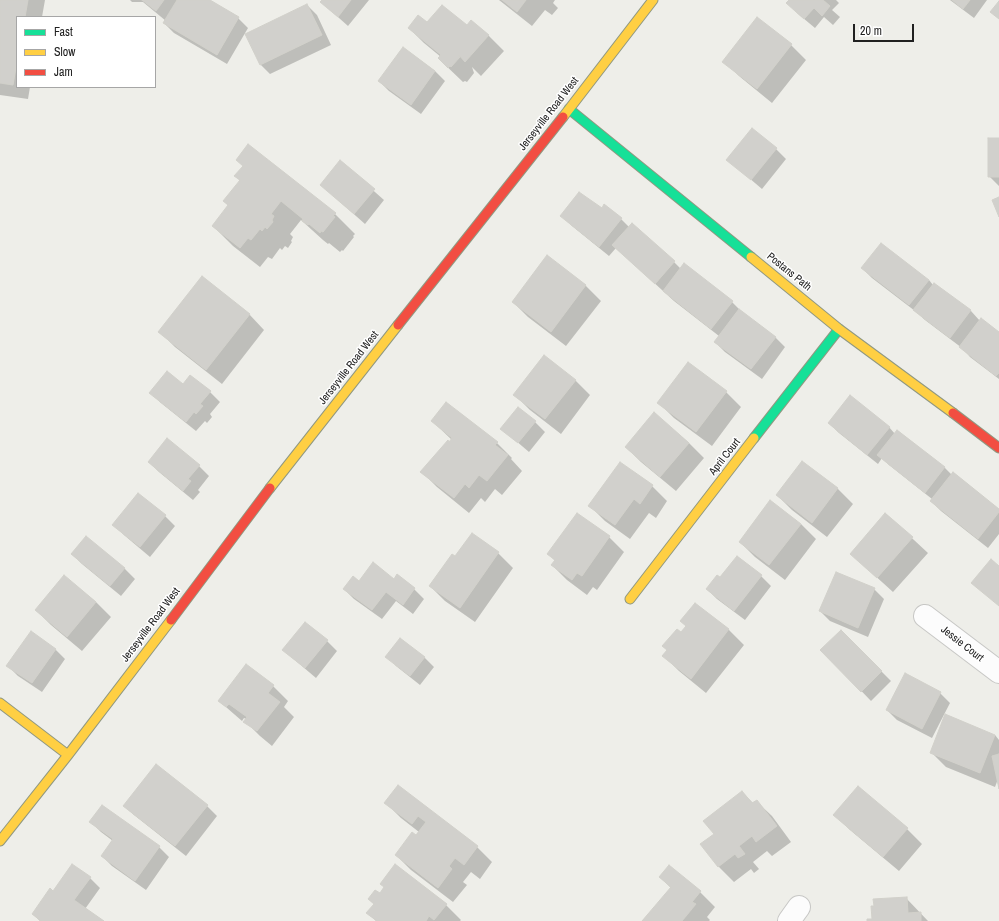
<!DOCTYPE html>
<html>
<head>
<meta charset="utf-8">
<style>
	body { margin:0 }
	#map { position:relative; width:999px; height:921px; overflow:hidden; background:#eeeee9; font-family:"Archivo Narrow",sans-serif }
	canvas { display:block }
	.legend { position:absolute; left:16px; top:16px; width:140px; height:72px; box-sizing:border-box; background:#fff; border:1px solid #a6a6a6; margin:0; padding:5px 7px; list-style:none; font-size:12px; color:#202020 }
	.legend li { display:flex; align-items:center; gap:8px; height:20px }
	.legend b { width:20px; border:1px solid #a6a6a6 }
	.scale { position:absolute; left:853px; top:24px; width:61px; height:18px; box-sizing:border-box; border:2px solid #202020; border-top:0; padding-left:5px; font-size:12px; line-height:14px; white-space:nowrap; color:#202020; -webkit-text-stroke:3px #fff; paint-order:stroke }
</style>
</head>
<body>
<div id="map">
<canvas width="999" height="921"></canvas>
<ul class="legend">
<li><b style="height:5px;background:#16e098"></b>Fast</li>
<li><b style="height:5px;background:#ffcf43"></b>Slow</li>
<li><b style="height:5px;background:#f24e42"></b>Jam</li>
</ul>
<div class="scale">20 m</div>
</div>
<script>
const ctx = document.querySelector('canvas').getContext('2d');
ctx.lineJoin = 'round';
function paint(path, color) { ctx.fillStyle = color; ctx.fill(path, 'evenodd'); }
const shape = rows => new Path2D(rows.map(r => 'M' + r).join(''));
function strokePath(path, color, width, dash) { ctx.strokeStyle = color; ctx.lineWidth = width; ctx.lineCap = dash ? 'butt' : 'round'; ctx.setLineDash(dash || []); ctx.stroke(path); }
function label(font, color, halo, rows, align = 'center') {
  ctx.font = font + ' "Archivo Narrow",sans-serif'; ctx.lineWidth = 3; ctx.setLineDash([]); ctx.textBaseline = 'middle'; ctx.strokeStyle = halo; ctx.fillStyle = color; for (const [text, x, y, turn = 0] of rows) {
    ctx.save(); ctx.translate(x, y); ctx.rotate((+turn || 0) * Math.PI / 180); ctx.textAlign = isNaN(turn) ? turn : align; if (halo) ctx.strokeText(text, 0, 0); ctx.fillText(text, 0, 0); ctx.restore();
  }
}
paint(shape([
	[0,0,45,0,42,17,17,17,17,87,30,87,28,99,0,95],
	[130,0,208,0,238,18,248,28,227,64,174,33,164,23,166,21,143,2,132,2],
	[323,0,369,0,348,26,321,2],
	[499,0,555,0,553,3,558,8,552,15,545,10,532,26],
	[790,0,836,0,839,3,832,10,840,17,833,25,824,17,815,28,797,13],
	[950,0,987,0,974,18],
	[307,5,317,15,331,45,270,74,260,64],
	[471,22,489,36,504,51,481,76,472,67,474,73,467,82,465,81,463,82,441,61,439,58,441,57,424,43,409,28,427,24,467,27],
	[791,45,806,60,772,103,739,76,724,61],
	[403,48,435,71,445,81,421,114,389,91,379,81],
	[752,130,776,149,786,159,762,189,728,160],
	[999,139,999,186,989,176],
	[341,162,384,200,365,224,321,185],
	[236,176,335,214,355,234,353,236,354,237,343,251,342,250,340,252,329,243,328,244,323,240,301,220,290,234,293,237,291,241,292,242,288,248,285,246,282,250,280,248,272,259,268,257,260,267,233,246,213,226,229,206,224,201,240,181],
	[602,209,621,219,629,227,674,262,681,269,732,302,742,312,775,337,785,347,762,379,725,352,715,342,719,336,674,301,616,248,609,256,572,226,562,216],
	[547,256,586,286,601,301,566,346,528,317,513,302],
	[862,268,929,280,933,285,934,284,971,311,980,321,999,333,999,379,970,357,962,348,925,320,915,311,872,278],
	[249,314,264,330,222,384,175,347,160,332],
	[575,380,590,395,561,434,530,410,515,395],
	[183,385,210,392,220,402,210,414,212,417,207,423,205,421,196,431,161,403,151,393],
	[726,392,741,407,712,446,674,418,659,403],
	[654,414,689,443,704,458,676,491,641,462,626,447],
	[432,421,497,443,512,458,511,459,522,471,502,495,495,489,485,502,481,498,469,513,437,487,422,472,452,440],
	[535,422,545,432,529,452,502,429],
	[829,423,889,427,895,434,898,431,945,468,952,475,999,510,999,534,988,548,941,511,931,501,932,499,889,465,882,458,878,464,839,433],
	[149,462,199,466,209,476,198,490,200,492,193,500,159,472],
	[802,462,838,489,853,504,827,537,792,510,777,495],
	[652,486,667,501,656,518,649,513,630,539,605,521,590,506],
	[577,514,609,537,624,552,597,590,593,587,587,595,567,580,552,565,555,561,549,554],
	[886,514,928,553,893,592,851,554],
	[165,516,175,526,150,557,124,535,114,525],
	[801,524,816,539,785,580,755,557,740,542],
	[86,537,125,569,135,579,121,596,82,564,72,554],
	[498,553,513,568,475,622,445,601,430,586,455,558],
	[761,576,771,586,745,620,717,599,707,589,720,579],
	[65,577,96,602,111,617,82,651,51,625,36,610],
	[395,580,414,589,424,599,413,614,396,601,382,619,354,599,344,589,359,582],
	[874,589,884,599,868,637,830,621,820,611],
	[695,604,729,630,744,645,706,693,679,671,664,656,668,650,663,646,677,630,681,633,687,626],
	[841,631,891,681,871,701,822,650],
	[327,641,337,651,316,678,283,650],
	[55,649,65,659,42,692,18,676,8,666],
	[387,656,424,657,434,667,420,685,396,666],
	[273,686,288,701,284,707,294,717,272,746,260,736,245,721,246,719,244,718,242,721,219,701],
	[940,693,950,703,932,738,897,720,887,710],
	[995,735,999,740,999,784,998,779,995,787,946,767,931,752],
	[398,786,477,847,492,862,480,879,471,872,463,882,467,885,453,902,411,870,396,855,419,832,401,818,386,803],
	[742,792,753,803,756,801,772,816,791,842,772,856,767,851,753,862,759,869,754,873,751,869,734,882,719,867,702,845,715,834],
	[124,806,207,806,217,816,186,856,134,815],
	[835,815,907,829,922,844,899,871,850,830],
	[91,822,159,847,169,857,146,890,112,866,102,856,113,841,101,832],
	[660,877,700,892,715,907,707,917,710,920,709,921,644,921,671,888],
	[90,878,100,888,85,909,103,921,40,921,33,914,54,892],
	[380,895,446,905,461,920,460,921,376,921,368,913,374,904,369,899],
	[906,898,928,921,868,921,873,920]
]), '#0003');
const building = shape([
	[0,0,28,0,25,17,17,17,17,62,13,85,0,83,0,0],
	[142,0,164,0,156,11,142,0],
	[177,0,210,0,239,17,217,55,163,23,177,0],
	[322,0,351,0,338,17,320,2,322,0],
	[502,0,526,0,517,12,502,0],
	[789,0,823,0,830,6,822,16,814,8,804,19,786,3,789,0],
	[952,0,970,0,963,9,952,0],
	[999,1,999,19,990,12,999,1],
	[307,4,322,35,260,65,245,34,307,4],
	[442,5,467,25,471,20,489,35,465,62,459,55,460,57,451,67,450,66,448,68,438,58,441,55,408,28,418,15,427,22,442,5],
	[757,17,792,44,757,89,722,62,757,17],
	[403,47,435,71,411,105,378,81,403,47],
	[752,128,777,148,751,180,726,160,752,128],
	[988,138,999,138,999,177,988,177,988,138],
	[248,144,336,213,333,216,335,217,323,232,321,231,320,233,309,224,308,225,302,221,303,219,281,201,271,214,274,216,272,220,273,222,267,229,265,227,262,231,260,229,251,240,248,238,240,248,212,226,228,205,223,201,240,180,234,176,243,166,236,160,248,144],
	[340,160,375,189,354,214,320,185,340,160],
	[579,192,602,208,604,204,622,218,599,247,560,216,579,192],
	[999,197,999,217,992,200,999,197],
	[632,223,675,261,655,284,612,245,632,223],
	[881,243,929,280,909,305,861,268,881,243],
	[547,255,586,285,551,332,512,302,547,255],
	[684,263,733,301,711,329,663,291,684,263],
	[202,276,250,314,206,370,158,332,202,276],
	[934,283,971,310,950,338,913,310,934,283],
	[739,309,776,337,751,369,714,342,739,309],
	[981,318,999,332,999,373,996,376,959,347,981,318],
	[544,355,576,380,545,419,513,395,544,355],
	[688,362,727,391,696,432,657,403,688,362],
	[167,371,183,384,190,375,211,391,200,404,203,406,196,414,194,412,186,422,149,393,167,371],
	[850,395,890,427,867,455,828,423,850,395],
	[446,402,498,442,495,445,508,455,487,481,479,475,469,488,465,484,454,498,420,472,448,440,449,442,452,438,431,421,446,402],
	[518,407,536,421,518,443,500,429,518,407],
	[654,412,689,443,660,477,625,447,654,412],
	[897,430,945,467,925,493,877,455,897,430],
	[167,438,200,465,188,479,191,481,183,491,148,462,167,438],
	[802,461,838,488,812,523,776,495,802,461],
	[620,462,653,485,640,504,634,499,615,525,588,506,620,462],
	[953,472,999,509,999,512,978,539,930,501,953,472],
	[138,493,166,515,140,547,112,525,138,493],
	[770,500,801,524,769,565,739,542,770,500],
	[577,513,610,536,582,576,577,573,572,580,551,565,555,560,547,554,577,513],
	[885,513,913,537,877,578,850,554,885,513],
	[472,533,499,552,460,608,429,586,452,554,455,556,472,533],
	[86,536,125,568,110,586,71,554,86,536],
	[737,556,762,575,734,611,706,589,717,575,720,577,737,556],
	[991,559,999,566,999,606,971,583,991,559],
	[373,562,394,579,397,574,415,588,403,605,386,592,372,610,343,589,353,576,359,581,373,562],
	[836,572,875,588,858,628,819,611,836,572],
	[64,575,96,602,67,637,35,610,64,575],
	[695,603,729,629,691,679,662,656,667,650,662,646,677,629,681,632,686,626,680,621,695,603],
	[305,622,328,640,305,668,282,650,305,622],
	[841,630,882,671,861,692,820,650,841,630],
	[31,631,56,649,32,683,6,666,31,631],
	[400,638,425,657,410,676,385,657,400,638],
	[246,664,274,685,268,693,280,702,257,731,243,722,247,717,229,704,226,707,218,701,246,664],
	[905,673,941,692,922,729,886,710,905,673],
	[945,714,995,735,980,773,930,753,945,714],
	[999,754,999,789,992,756,999,754],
	[156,764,208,805,175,846,123,806,156,764],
	[398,785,478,846,464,865,455,858,449,866,452,869,438,888,395,855,412,832,416,835,426,822,418,816,412,824,384,803,398,785],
	[858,786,908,828,883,857,833,815,858,786],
	[742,791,752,803,757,800,777,826,756,842,752,836,739,846,745,854,738,858,735,854,718,867,700,844,714,834,703,821,742,791],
	[102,805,160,846,135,881,101,856,113,839,89,822,102,805],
	[72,864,91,877,74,900,104,921,41,921,32,914,50,888,53,891,72,864],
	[395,864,447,904,434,920,429,916,426,921,377,921,366,913,374,904,368,899,375,890,380,893,384,887,380,884,395,864],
	[669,865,701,891,692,902,696,904,682,921,642,921,671,887,659,877,669,865],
	[907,897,908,913,921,912,921,921,867,921,867,919,872,919,871,906,874,906,873,899,907,897]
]);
paint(building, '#d1d0cc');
strokePath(building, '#d1d0ca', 1);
const street = shape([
	[925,616,999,672],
	[789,921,799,907]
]);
const fast = shape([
	[569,109,751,257],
	[754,438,839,329]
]);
const slow = shape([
	[563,117,653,0],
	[751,257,839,329,953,413],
	[270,488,398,325],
	[630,599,754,438],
	[0,703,68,755],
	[0,841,68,755,171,620]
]);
const jam = shape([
	[398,325,563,117],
	[953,413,999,448],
	[171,620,270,488]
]);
strokePath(street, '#c7c7c5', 24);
strokePath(fast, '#909881', 11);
strokePath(slow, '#909881', 11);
strokePath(jam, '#909881', 11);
strokePath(street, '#fcfcfc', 22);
strokePath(fast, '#16e098', 9);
strokePath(slow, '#ffcf43', 9);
strokePath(jam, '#f24e42', 9);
label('11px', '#202020', '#fff', [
	["Jerseyville Road West",549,114,-52],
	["Postans Path",789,272,39],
	["Jerseyville Road West",349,368,-52],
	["April Court",725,457,-52],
	["Jerseyville Road West",151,625,-53],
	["Jessie Court",962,644,38]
]);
</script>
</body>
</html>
